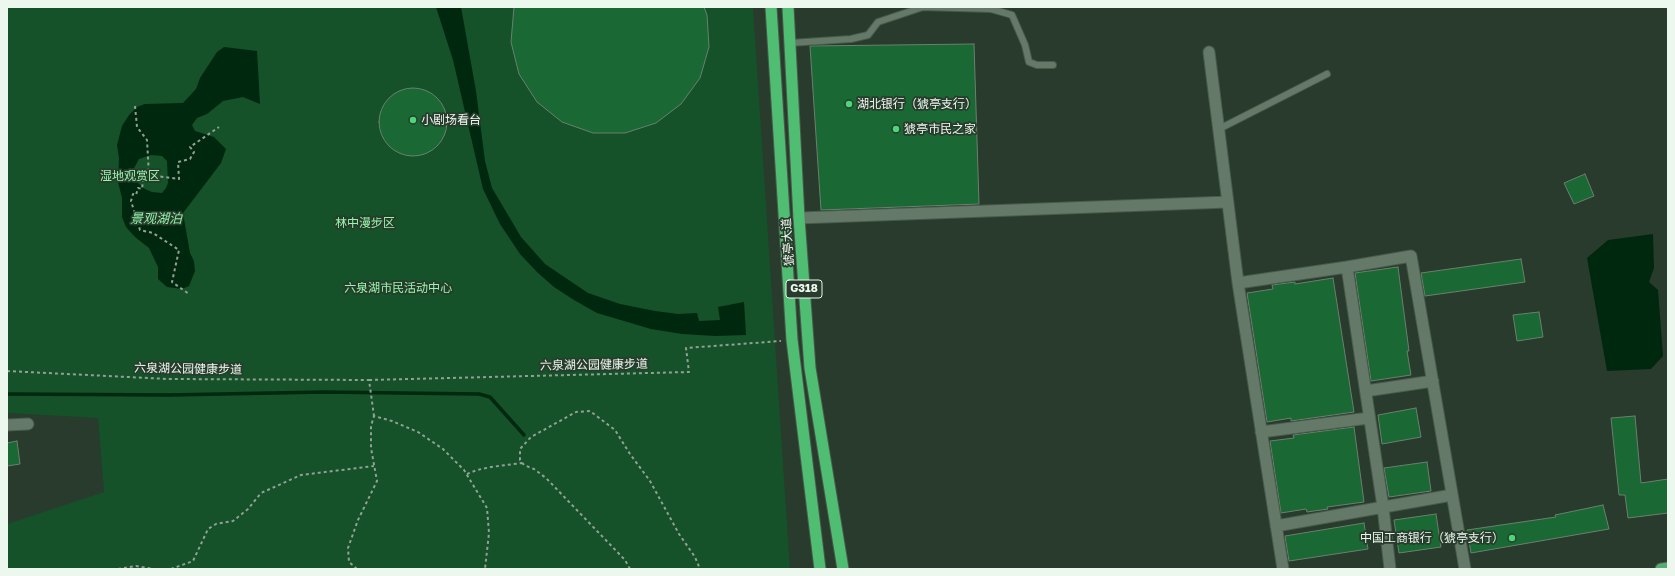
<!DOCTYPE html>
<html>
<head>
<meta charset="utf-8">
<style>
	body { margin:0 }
	#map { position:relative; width:1675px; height:576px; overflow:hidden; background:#283b2c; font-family:"Golos Text",sans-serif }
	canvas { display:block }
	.frame { position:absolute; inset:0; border:8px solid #ecf8ee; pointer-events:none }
</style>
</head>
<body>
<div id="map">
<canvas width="1675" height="576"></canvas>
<div class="frame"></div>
</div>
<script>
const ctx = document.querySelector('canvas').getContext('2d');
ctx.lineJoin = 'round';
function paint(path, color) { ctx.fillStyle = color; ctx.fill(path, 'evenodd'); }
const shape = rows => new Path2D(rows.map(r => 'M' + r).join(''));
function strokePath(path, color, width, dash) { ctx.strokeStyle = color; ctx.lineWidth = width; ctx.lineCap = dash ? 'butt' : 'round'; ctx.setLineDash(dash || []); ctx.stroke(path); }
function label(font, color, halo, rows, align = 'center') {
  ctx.font = font + ' "Golos Text","Noto Sans SC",sans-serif'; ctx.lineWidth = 3.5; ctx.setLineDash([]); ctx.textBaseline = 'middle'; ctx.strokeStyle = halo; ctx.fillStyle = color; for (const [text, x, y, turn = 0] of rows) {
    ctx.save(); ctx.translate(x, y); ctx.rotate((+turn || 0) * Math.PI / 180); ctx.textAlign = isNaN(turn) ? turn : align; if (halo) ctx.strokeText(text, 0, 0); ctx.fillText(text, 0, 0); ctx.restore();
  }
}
paint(shape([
	[7,7,753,7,790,569,7,569,7,524,104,492,98,418,7,413]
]), '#155129');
paint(shape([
	[436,7,461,7,476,91,485,161,492,188,521,237,545,264,588,293,620,304,655,311,678,314,697,313,699,321,720,320,718,307,744,302,746,335,715,336,682,334,651,329,597,313,574,300,554,287,537,272,520,254,500,224,483,189,453,60],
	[224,47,257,51,260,104,243,97,223,101,207,114,197,118,192,125,195,131,214,137,226,149,221,163,183,213,190,253,194,261,195,271,189,286,182,289,167,287,158,279,158,267,149,248,135,237,126,227,122,217,122,198,118,182,119,158,117,145,122,126,129,115,137,107,145,104,183,103,196,89,200,78,217,52],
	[151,155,162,156,167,161,168,183,166,188,162,193,152,192,145,189,137,182,134,177,133,170,139,159],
	[1653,234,1654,268,1649,282,1658,290,1663,356,1651,369,1607,371,1587,258,1608,240]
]), '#00280e');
strokePath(shape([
	[7,394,170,395,324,392,479,394,490,397,524,435]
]), '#00280e', 3.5);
const building = shape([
	[514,7,704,7,707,15,709,47,700,78,681,104,656,123,625,133,593,133,562,122,537,102,519,74,511,42,514,7],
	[974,44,979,204,821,210,810,46,974,44],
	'379 122a34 34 0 1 1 68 0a34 34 0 1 1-68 0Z',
	[1585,174,1594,196,1574,204,1564,183,1585,174],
	[1521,259,1525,282,1425,296,1421,273,1521,259],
	[1398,267,1409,351,1407,351,1411,375,1371,381,1355,273,1398,267],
	[1333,278,1354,412,1291,421,1291,418,1267,422,1247,293,1273,289,1272,285,1295,282,1295,284,1333,278],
	[1539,312,1543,337,1517,341,1513,315,1539,312],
	[1416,408,1421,437,1382,444,1378,415,1416,408],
	[1635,416,1641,483,1668,479,1668,513,1628,518,1625,495,1619,495,1611,418,1635,416],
	[1354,427,1364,502,1327,507,1328,509,1307,512,1306,509,1281,513,1270,441,1294,438,1293,435,1354,427],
	[17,441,20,464,7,466,7,443,17,441],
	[1427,462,1431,491,1389,497,1384,468,1427,462],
	[1603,505,1609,529,1471,553,1467,530,1556,517,1555,515,1603,505],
	[1436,514,1441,547,1399,553,1394,520,1436,514],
	[1364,523,1368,549,1289,561,1285,536,1364,523]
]);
paint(building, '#1a6834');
strokePath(building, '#6b806f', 1);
const service = shape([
	[790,43,851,39,868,35,878,22,923,7,991,9,1012,15,1025,45,1029,62,1037,65,1053,65],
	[1219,129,1327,74]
]);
const minor = shape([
	[1209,52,1238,283,1283,569],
	[799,218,1228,202],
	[1347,267,1383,507,1390,569],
	[1238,283,1347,267,1411,256,1465,569],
	[1366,391,1433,381],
	[7,425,28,424],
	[1261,432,1369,418],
	[1276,526,1452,495]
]);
const primary = shape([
	[1661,569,1668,568]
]);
const trunk = shape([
	[771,7,792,340,820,569],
	[788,7,799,218,810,368,843,569]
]);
strokePath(service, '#495a4d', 8);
strokePath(minor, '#495a4d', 13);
strokePath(primary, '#495a4d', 13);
strokePath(trunk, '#495a4d', 13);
strokePath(shape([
	[135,106,137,127,147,140,149,175,179,179,178,162,190,159,194,152,190,147,219,127],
	[149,175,143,181,142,189,138,188,136,195,133,194,131,201,140,230,153,233,179,250,172,282,189,294],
	[7,371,168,379,369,380,374,416],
	[369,380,689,372,686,348,781,341],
	[467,474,477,470,491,467,522,463],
	[118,569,136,566,153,569],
	[171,569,193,561,208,529,216,524,233,521,248,509,261,493,301,475,374,466],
	[357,569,349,562,348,548,358,520,377,481,371,448,371,426,374,416,392,421,418,432,443,449,464,470,487,508,489,533,485,569],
	[630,569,625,560,546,478,534,469,524,465,520,460,520,449,531,437,576,412,590,411,615,430,630,454,650,481,679,534,695,557,700,569]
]), '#92a195', 2, [3, 3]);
strokePath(service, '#657968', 6);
strokePath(minor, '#657968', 11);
strokePath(primary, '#55ad6f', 11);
strokePath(trunk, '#50be72', 11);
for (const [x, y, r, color] of [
	[849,104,4,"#4bd677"],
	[413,120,4,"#4bd677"],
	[896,129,4,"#4bd677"],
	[1512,538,4,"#4bd677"]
]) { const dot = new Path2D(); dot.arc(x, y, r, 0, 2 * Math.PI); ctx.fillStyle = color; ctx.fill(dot); strokePath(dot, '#283b2c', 1.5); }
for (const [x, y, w] of [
	[804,289,36]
]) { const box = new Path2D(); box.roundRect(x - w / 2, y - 9, w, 18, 3); ctx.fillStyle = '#283b2c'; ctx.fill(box); strokePath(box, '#ecf8ee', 1); }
label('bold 11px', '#ecf8ee', null, [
	["G318",804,289]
]);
label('12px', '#ecf8ee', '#283b2c', [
	["湖北银行（猇亭支行）",857,104],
	["小剧场看台",421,120],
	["猇亭市民之家",904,129],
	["中国工商银行（猇亭支行）",1504,538,"right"]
], 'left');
label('12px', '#94f7ab', '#283b2c', [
	["湿地观赏区",130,176],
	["林中漫步区",365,223],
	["六泉湖市民活动中心",398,288]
]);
label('12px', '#ecf8ee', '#283b2c', [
	["猇亭大道",788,242,-94],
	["六泉湖公园健康步道",594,365,-1],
	["六泉湖公园健康步道",188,369,1]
]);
label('italic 13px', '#8ff1a6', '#283b2c', [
	["景观湖泊",156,219]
]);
</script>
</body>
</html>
